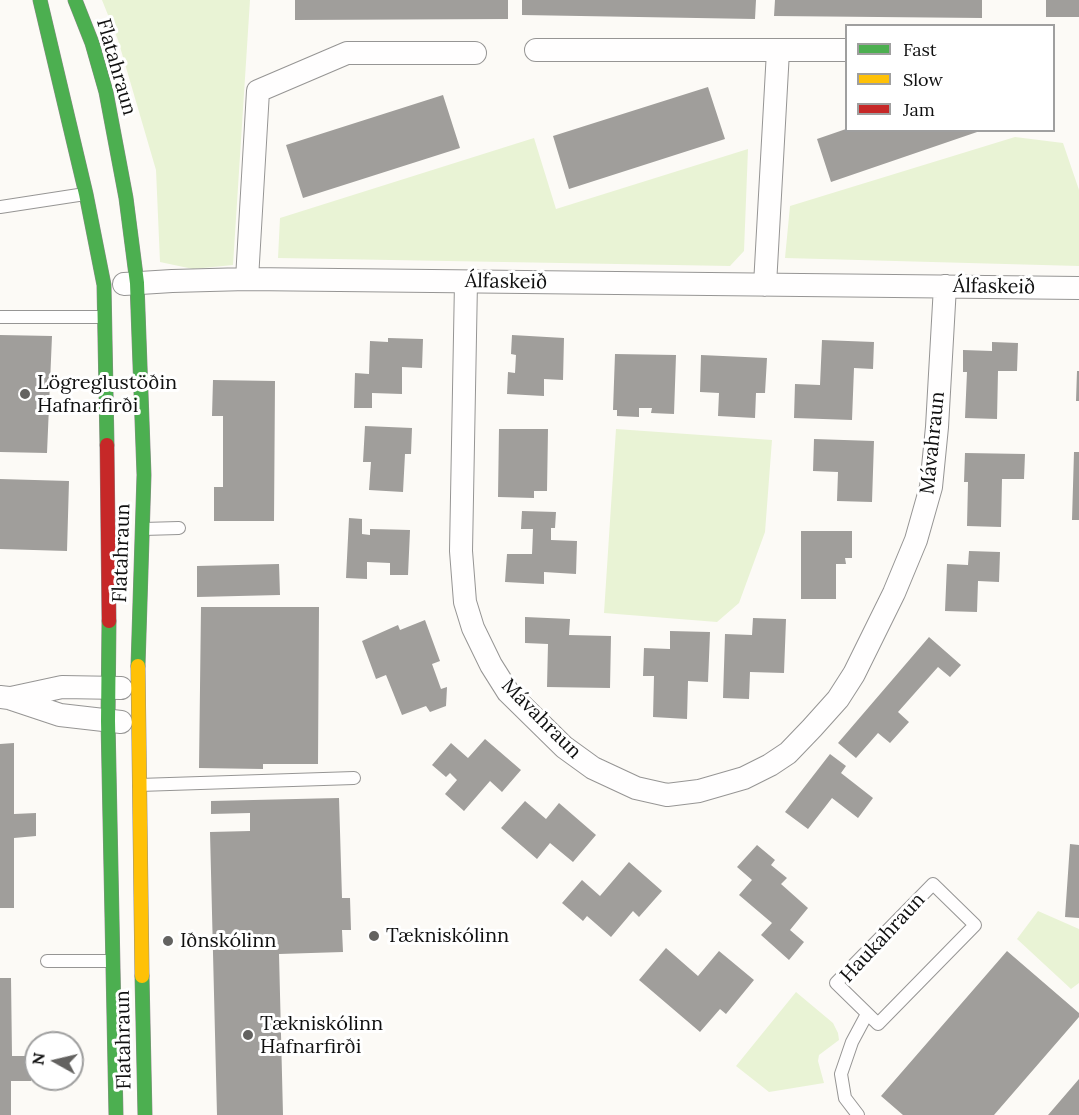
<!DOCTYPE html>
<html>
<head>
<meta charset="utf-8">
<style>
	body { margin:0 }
	#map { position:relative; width:1079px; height:1115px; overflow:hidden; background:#fcfaf6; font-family:Lora,serif }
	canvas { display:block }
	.legend { position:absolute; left:845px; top:24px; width:210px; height:108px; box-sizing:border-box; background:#fff; border:2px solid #9f9f9f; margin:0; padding:8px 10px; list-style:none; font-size:18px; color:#101010 }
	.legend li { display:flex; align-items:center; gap:12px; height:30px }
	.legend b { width:30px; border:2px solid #9f9f9f }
	.north { position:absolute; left:24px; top:1031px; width:60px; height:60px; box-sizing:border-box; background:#fff; border:2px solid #9f9f9f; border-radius:50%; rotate:278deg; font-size:16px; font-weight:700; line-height:24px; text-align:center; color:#101010 }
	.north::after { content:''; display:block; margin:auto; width:21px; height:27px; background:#636260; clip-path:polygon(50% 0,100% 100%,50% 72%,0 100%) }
</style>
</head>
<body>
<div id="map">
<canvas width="1079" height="1115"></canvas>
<ul class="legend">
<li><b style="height:8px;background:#4caf50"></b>Fast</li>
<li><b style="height:8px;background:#ffc107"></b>Slow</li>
<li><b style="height:8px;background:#c62828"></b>Jam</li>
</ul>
<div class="north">N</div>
</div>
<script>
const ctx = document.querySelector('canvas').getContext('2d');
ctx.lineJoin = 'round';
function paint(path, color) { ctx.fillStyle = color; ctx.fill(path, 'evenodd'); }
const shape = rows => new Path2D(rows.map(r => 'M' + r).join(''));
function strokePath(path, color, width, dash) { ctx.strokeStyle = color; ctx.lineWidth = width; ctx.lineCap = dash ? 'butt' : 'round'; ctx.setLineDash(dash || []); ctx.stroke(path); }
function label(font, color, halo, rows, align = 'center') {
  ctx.font = font + ' Lora,serif'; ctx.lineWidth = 6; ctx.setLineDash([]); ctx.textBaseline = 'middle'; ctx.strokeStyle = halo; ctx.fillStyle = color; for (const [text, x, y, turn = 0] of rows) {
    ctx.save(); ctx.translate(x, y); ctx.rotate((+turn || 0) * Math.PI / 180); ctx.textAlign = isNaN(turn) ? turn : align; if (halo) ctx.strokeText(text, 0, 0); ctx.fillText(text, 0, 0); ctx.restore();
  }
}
paint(shape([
	[102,0,250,0,233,265,193,269,160,262,156,170,118,40],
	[1015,137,1063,143,1079,190,1079,266,785,258,790,206],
	[534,138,556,209,748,149,744,251,730,266,278,258,280,218],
	[616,429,772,440,765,532,739,603,717,622,604,613],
	[1038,911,1079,929,1079,983,1071,989,1017,939],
	[796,992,833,1023,838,1033,839,1040,819,1055,818,1061,824,1083,769,1092,736,1066]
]), '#e9f3d5');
paint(shape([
	[295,0,508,0,508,19,295,20],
	[522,0,756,0,755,19,522,15],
	[775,0,982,0,982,18,774,16],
	[1046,0,1079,0,1079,17,1046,17],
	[708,87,725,139,569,189,553,136],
	[443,95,460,148,303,198,286,145],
	[846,129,846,130,980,131,831,182,817,139],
	[0,335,52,336,47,453,0,452],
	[512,335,564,338,563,380,544,379,544,396,507,394,508,372,515,373,516,355,511,354],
	[388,338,423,339,422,368,402,367,402,394,372,393,372,408,354,408,355,373,369,374,370,341,388,342],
	[822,340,874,342,873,369,854,368,852,420,794,418,795,384,820,385],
	[992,342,1018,343,1017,371,998,371,997,419,965,418,967,372,963,372,963,350,992,351],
	[615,354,676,355,674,414,651,413,652,408,639,408,639,417,617,416,617,410,613,410],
	[701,355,767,358,765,393,756,393,755,418,718,416,719,393,700,392],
	[1077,371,1079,371,1079,401,1076,401],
	[213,380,275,381,274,521,214,521,214,487,223,487,223,416,212,416],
	[365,426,412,428,411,454,405,454,403,492,369,490,371,462,363,462],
	[499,429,548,429,547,491,534,491,534,498,498,497],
	[814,439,874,441,872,502,837,501,838,472,813,471],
	[1074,452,1079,452,1079,520,1072,520],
	[965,453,1025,454,1024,479,1002,479,1001,527,967,526,968,482,964,482],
	[0,479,69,481,67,551,0,549],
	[522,511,556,512,555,528,551,528,551,540,577,541,576,574,544,572,544,584,505,582,507,554,532,554,533,529,521,529],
	[349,518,362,519,362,534,370,535,370,529,410,530,408,575,390,575,390,563,367,562,367,579,346,578],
	[801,531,852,531,852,558,845,558,846,564,836,564,836,599,801,599],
	[969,551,1000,552,999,582,978,581,977,612,945,611,947,564,968,565],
	[279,564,280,595,197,597,197,566],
	[201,607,319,607,318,764,263,764,263,769,199,768],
	[525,617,570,619,569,635,611,636,610,688,547,687,548,644,525,643],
	[753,618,786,619,784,673,750,672,749,699,723,698,725,634,752,635],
	[425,620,440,661,432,664,441,689,447,687,446,706,430,712,426,706,402,715,386,675,376,679,362,641,398,625,400,630],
	[670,631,710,632,708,682,688,681,687,719,653,717,654,676,643,676,644,648,670,649],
	[929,637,961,665,950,677,938,667,898,712,909,722,890,743,878,733,856,758,838,743],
	[485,739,521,770,502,792,490,781,464,811,445,794,457,780,450,773,446,777,432,765,451,743,468,758],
	[14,743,14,814,36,813,36,836,14,838,14,908,0,908,0,744],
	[830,754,846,766,841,773,873,798,858,818,832,798,808,829,785,812],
	[339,798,342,898,350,898,351,930,342,930,343,952,279,954,283,1115,217,1115,210,832,250,831,250,813,211,814,211,801],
	[525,801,546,819,559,803,596,835,573,862,550,843,537,859,501,828],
	[1070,844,1079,845,1079,918,1065,917],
	[757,845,775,860,771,865,787,878,781,884,808,908,790,930,804,942,789,960,761,935,772,923,739,895,752,880,737,867],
	[629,862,662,891,639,917,633,911,611,937,587,916,583,921,562,903,582,880,600,896],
	[666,948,698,976,719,951,754,980,726,1014,720,1009,700,1032,639,980],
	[1007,951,1079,1013,1079,1017,994,1115,903,1115,881,1096],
	[0,978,11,978,12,1056,32,1056,31,1081,11,1081,11,1115,0,1115],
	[1079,1079,1079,1115,1048,1115]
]), '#a09e9b');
const lane = shape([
	[0,207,85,194],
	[0,317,103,317],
	[143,529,179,528],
	[139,785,354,778],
	[933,884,975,925,878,1024,836,983,933,884],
	[47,961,111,961],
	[858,1115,845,1098,841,1074,852,1042,867,1014]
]);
const street = shape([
	[536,50,846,50],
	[247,279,258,91,347,53,475,53],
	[466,282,461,551,465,602,473,628,491,665,508,692,564,747,593,768,636,788,667,795,699,791,744,778,770,765,788,753,812,728,838,699,854,674,894,593,916,540,931,487,937,427,945,286],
	[124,284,172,281,247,279,1079,288],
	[765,285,778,51],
	[0,697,9,698,60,715,121,722],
	[11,698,62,687,121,688]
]);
const fast = shape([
	[40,0,86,194,104,285,107,445],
	[75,0,92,43,106,92,126,198,137,283,144,475,138,666],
	[109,621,108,721,116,1115],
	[142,976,145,1115]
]);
const slow = shape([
	[138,666,142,976]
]);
const jam = shape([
	[107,445,109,621]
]);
strokePath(lane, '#969594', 14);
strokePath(street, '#969594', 24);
strokePath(fast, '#8d8c8a', 15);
strokePath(slow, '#8d8c8a', 15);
strokePath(jam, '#8d8c8a', 15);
strokePath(lane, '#fffefe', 12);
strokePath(street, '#fffefe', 22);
strokePath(fast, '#4caf50', 14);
strokePath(slow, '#ffc107', 14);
strokePath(jam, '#c62828', 14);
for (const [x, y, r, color] of [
	[25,394,6,"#636260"],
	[374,936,6,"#636260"],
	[168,941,6,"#636260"],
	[248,1035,6,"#636260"]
]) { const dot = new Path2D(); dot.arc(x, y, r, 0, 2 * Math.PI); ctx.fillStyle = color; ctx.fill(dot); strokePath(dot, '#fff', 2); }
label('20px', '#101010', '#fff', [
	["Flatahraun",116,67,74],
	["Álfaskeið",506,282,1],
	["Álfaskeið",994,287,1],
	["Mávahraun",933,443,-84],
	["Flatahraun",122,553,-88],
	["Mávahraun",541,719,45],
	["Haukahraun",883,938,-47],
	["Flatahraun",124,1040,-91]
]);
label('20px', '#101010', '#fff', [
	["Lögreglustöðin",37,383],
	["Hafnarfirði",37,406],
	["Tækniskólinn",386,936],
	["Iðnskólinn",180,941],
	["Tækniskólinn",260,1024],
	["Hafnarfirði",260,1047]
], 'left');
</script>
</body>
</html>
